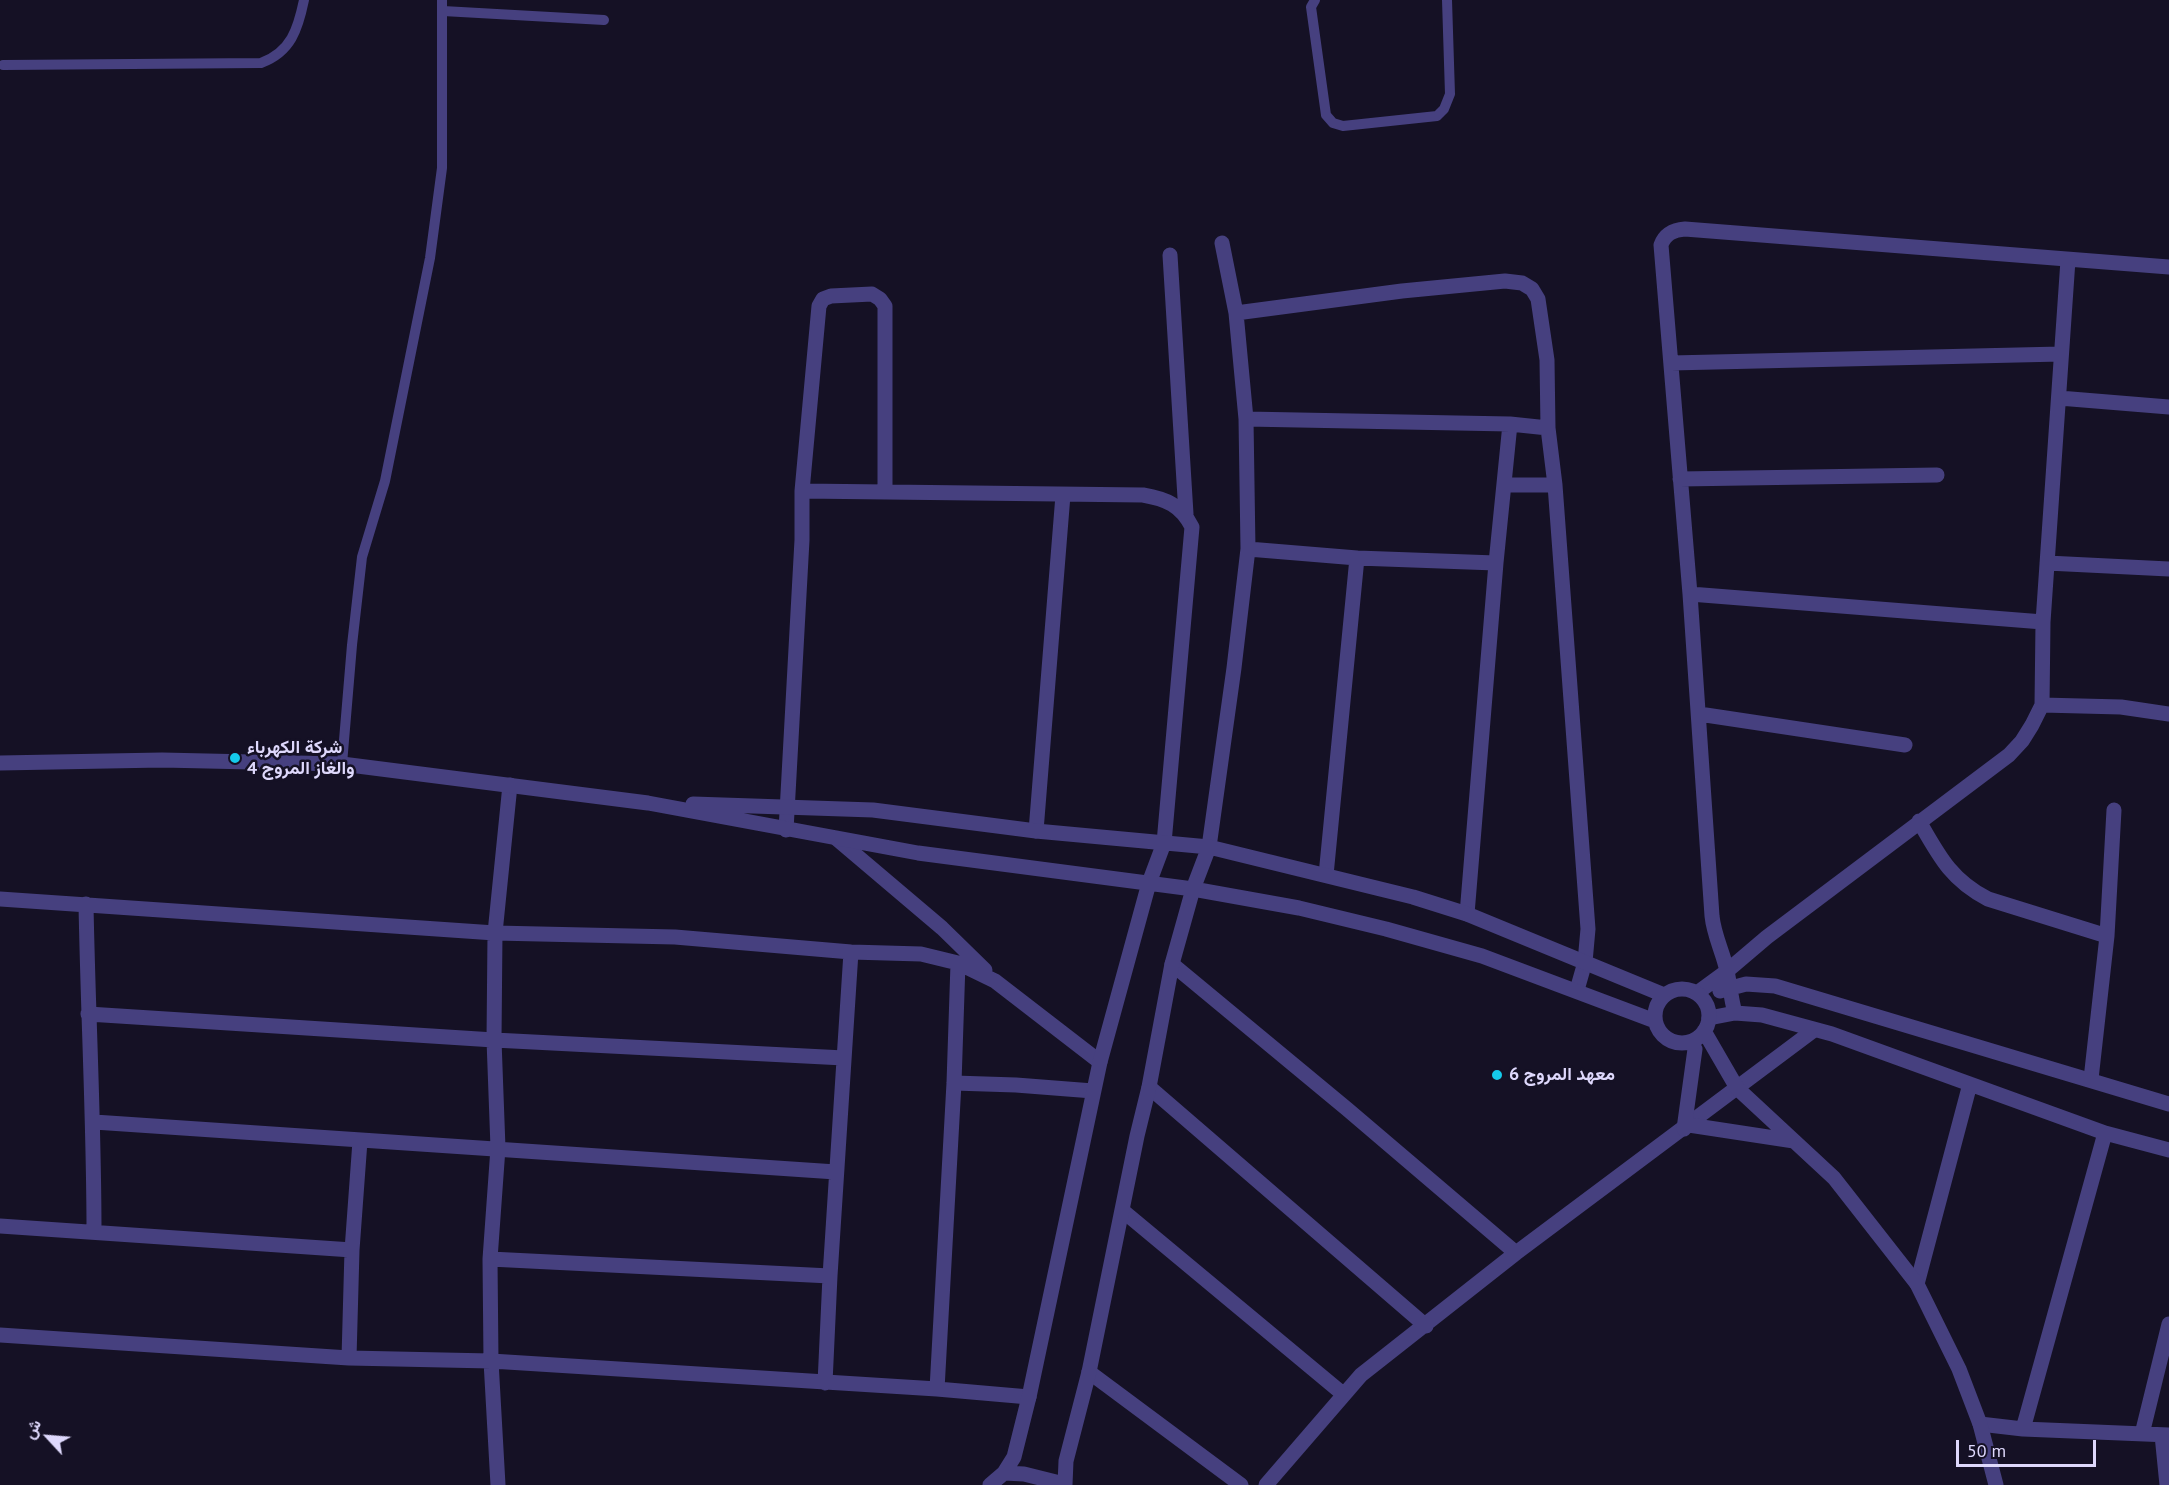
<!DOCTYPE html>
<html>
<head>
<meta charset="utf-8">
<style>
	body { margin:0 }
	#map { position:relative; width:2169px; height:1485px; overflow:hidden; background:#151125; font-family:"PT Sans",Vazirmatn,sans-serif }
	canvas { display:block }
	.north { position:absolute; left:18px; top:1407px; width:60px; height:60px; -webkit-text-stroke:4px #151125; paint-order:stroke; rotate:296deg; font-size:16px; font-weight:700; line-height:24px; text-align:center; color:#ded8fc }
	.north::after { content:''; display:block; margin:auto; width:21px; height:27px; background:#ded8fc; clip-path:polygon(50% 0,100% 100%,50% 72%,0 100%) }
	.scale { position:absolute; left:1956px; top:1440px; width:140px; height:27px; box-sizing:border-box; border:3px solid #ded8fc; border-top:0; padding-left:8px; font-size:18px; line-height:21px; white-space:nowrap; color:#ded8fc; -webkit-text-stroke:4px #151125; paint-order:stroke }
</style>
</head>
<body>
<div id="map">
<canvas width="2169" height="1485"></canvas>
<div class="north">ش</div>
<div class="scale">50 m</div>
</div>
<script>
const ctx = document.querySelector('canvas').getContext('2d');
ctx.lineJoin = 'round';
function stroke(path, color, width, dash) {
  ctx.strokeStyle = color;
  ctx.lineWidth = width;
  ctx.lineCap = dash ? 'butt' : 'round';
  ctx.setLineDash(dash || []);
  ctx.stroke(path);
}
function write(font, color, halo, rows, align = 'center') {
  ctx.font = font + ' "PT Sans",Vazirmatn,sans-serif';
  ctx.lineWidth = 5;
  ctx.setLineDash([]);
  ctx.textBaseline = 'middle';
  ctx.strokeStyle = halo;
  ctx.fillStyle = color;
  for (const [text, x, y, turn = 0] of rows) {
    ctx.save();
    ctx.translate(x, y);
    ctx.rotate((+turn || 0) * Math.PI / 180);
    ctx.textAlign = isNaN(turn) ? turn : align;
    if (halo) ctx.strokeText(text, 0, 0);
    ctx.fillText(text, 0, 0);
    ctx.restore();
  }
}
stroke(new Path2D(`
	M1315,0L1311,7L1326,115L1333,123L1343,126L1437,116L1444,109L1450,94L1447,0
	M443,11L604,20
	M3,65L261,63C291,52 298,29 304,0
	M342,764L352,645L362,557L385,481L430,258L442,168V0`), '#46407f', 10);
stroke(new Path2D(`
	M1170,255L1186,514
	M1236,313L1402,291L1505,281L1522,283L1532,289L1538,299L1547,360L1548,428L1555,485L1588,929L1585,962L1577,990
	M1671,363L2061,354
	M2059,398L2169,407
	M1246,419L1510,424L1548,428
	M1680,479L1937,475
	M1505,485H1555
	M802,491L819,306L823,299L831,296L872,294L880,299L885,306V491
	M1248,549L1357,558L1496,563
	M2047,563L2169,569
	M1690,594L2043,622
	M2042,705L2121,707L2169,714
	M1699,714L1905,745
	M1919,821C1939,856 1951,880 1988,899L2107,936
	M786,830L802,540V491L1143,495C1166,499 1181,505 1192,527L1164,843
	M1036,831L1063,495
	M837,839L942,928L985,970
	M1209,847L1234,668L1248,549L1246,419L1236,313L1222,243
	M1326,875L1357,558
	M0,899L495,933L675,937L851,952L921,954L958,963L995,981L1100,1062
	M86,904C88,1014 94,1122 94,1231
	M1467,914L1496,563L1510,424
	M1172,964L1347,1109L1516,1253
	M1720,991L1746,984L1775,986L2169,1104
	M1697,993L1727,971L1767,937L2009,755L2022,741L2032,725L2042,705L2043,622L2068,260
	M1735,1013C1731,999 1730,985 1727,971C1723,952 1714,936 1712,916L1690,594L1661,245C1665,234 1673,230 1685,229L2169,267
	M88,1014L494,1040L844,1058
	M1709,1018L1735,1013L1762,1015L1832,1034L2105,1133L2169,1150
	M2091,1079L2107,936L2114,810
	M954,1083L1016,1085L1093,1091
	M1149,1087L1426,1326
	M94,1122L836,1172
	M1123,1211L1343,1394
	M0,1226L352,1250
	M490,1259L830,1276
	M1917,1284L1970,1084
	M0,1335L349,1358L491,1361L937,1389L1029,1397
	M349,1358L352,1250L360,1141
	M1089,1372L1241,1485
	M825,1383L830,1276L851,952
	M937,1389L954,1083L958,963
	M1980,1424L2023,1429L2169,1435
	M2023,1429L2105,1133
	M2142,1434L2169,1324
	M2162,1435L2167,1485
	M498,1485L491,1361L490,1259L498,1148L494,1040L495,933L510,785
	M1266,1485L1361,1375L1516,1253L1814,1030`), '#46407f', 15);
stroke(new Path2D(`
	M0,763L162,760L342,764L648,803L918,853L1193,889L1299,908L1386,929L1482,956L1655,1021
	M693,804L873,810L1036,831L1209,847L1413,897L1467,914L1664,995
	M1655 1016a27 27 0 1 1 54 0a27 27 0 1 1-54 0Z
	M1704,1031L1737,1088L1834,1178L1917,1284L1959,1369L1980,1424L1996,1485
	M1689,1125L1794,1141
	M1684,1129L1695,1049
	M1004,1473L1024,1474L1064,1484
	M990,1485L1004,1473L1014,1457L1029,1397L1100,1062L1149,883L1164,843
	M1065,1485L1066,1461L1089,1372L1137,1136L1149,1087L1172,964L1193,889L1209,847`), '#46407f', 15);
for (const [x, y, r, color] of [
	[235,758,6,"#15caeb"],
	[1497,1075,6,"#15caeb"]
]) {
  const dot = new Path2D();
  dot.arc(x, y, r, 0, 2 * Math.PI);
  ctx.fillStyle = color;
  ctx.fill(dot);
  stroke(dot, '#151125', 2);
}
write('bold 18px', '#ded8fc', '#151125', [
	["شركة الكهرباء",247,748],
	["والغاز المروج 4",247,769],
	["معهد المروج 6",1509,1075]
], 'left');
</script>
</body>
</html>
